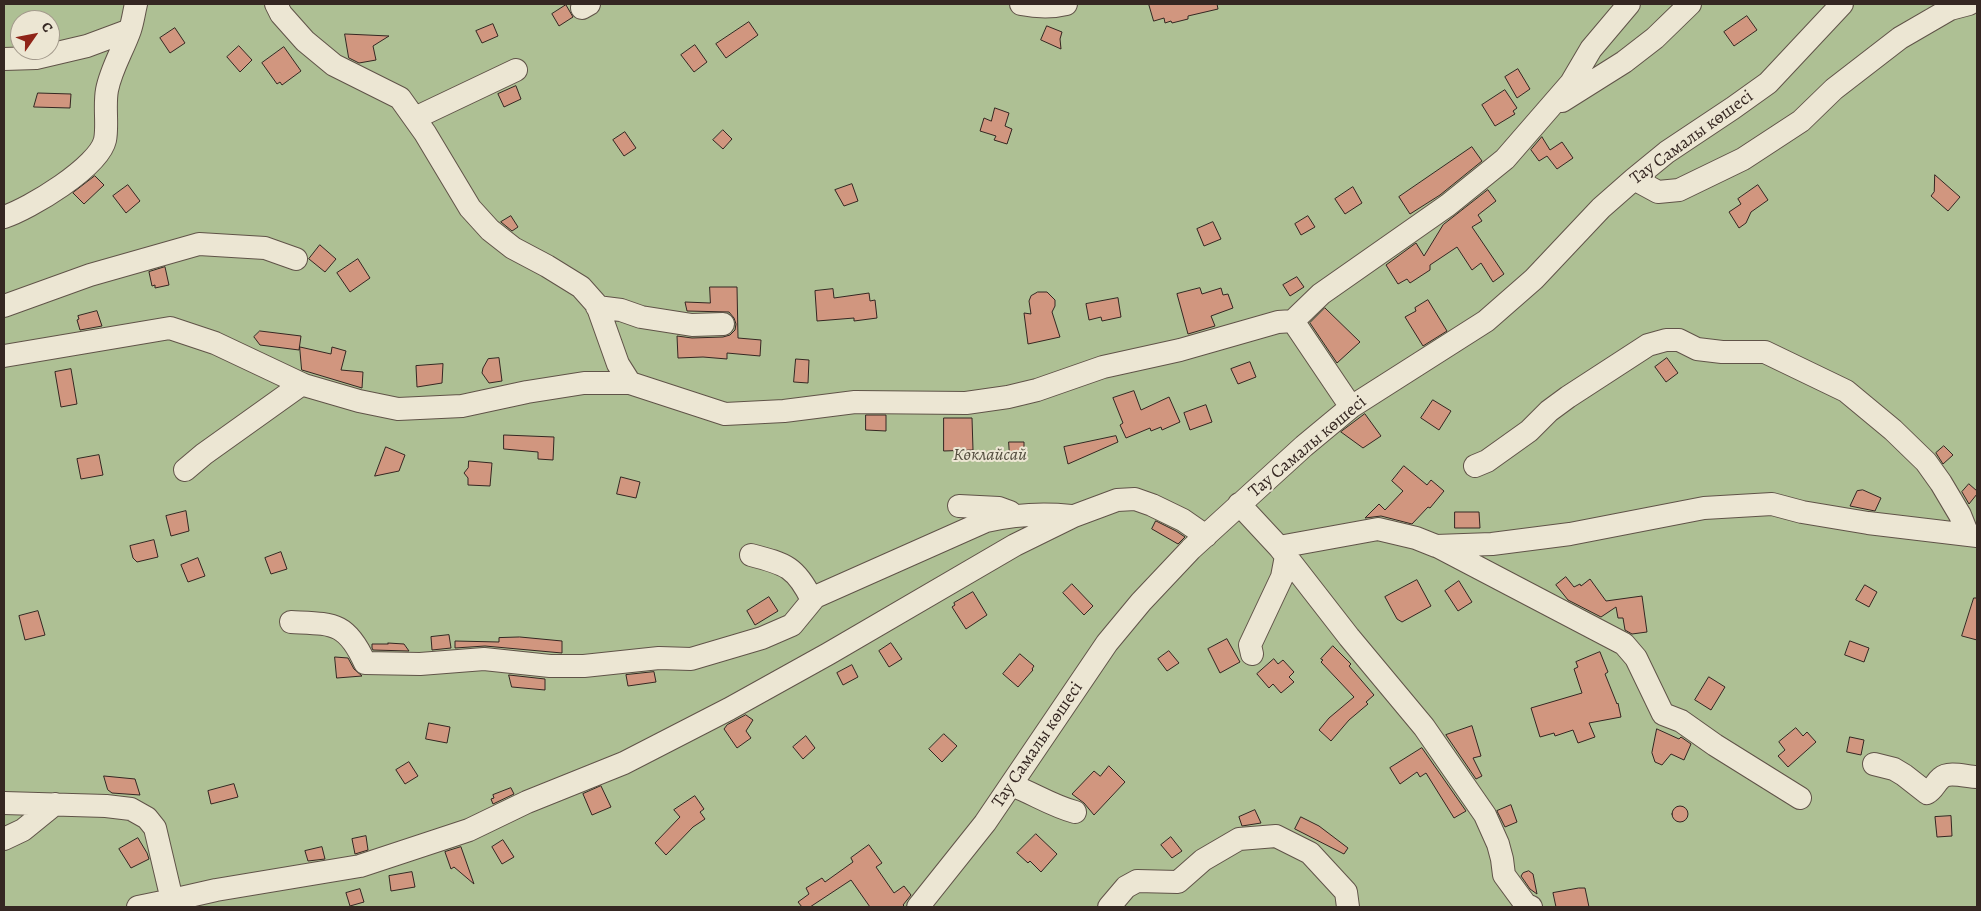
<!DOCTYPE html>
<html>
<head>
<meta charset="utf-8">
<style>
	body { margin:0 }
	#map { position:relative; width:1981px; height:911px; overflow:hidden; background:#e2d8bc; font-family:Alegreya,serif }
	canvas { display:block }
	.frame { position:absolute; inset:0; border:5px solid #352722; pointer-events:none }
	.north { position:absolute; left:10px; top:10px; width:50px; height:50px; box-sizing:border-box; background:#ece6d3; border:1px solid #a39a8c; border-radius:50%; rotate:57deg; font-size:14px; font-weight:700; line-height:20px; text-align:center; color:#352722 }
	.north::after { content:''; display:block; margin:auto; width:18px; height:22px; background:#8f2418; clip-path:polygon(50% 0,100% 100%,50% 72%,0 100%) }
</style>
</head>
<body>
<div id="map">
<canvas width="1981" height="911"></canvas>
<div class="frame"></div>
<div class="north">С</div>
</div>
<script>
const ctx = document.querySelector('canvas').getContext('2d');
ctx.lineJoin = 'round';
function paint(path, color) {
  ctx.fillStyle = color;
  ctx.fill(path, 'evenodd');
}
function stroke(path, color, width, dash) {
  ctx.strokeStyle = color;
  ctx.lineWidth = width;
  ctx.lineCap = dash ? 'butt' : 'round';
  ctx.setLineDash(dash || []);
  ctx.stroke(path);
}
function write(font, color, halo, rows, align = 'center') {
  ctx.font = font + ' Alegreya,serif';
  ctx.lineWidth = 4;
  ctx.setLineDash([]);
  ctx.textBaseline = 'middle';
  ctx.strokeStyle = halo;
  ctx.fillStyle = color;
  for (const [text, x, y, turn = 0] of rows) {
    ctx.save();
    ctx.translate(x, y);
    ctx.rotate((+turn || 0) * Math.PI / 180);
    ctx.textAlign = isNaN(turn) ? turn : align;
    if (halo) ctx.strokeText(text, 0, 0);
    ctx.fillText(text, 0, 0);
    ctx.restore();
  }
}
paint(new Path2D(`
	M4,4H1977V907H4ZM20,20H50V50H20Z`), '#aec094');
const building = new Path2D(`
	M1149,4H1217L1218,9L1188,16V19L1172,23L1171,21L1165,23L1164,18L1154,21Z
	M566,5L573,17L559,26L552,14Z
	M1747,16L1757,30L1734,46L1724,32Z
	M749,22L758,35L726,58L716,44Z
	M493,24L498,36L482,43L476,31Z
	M1047,26L1062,32L1060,39L1061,49L1041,40Z
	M175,28L185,43L170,53L160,38Z
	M345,34L389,36L373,46L376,60L359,63L349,58Z
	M695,45L707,62L694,72L681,55Z
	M239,46L252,60L240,72L227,57Z
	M284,47L301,71L282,85L280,82L277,84L262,63Z
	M1518,69L1530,89L1517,98L1505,77Z
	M516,86L521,99L504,107L498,94Z
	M1505,90L1517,108L1513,111L1515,114L1495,126L1482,105Z
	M38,93L71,94L70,108L34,107Z
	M995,108L1009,113L1005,126L1012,129L1007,144L994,140L996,136L980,131L984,118L991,121Z
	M723,130L732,139L723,149L713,140Z
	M625,132L636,148L624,156L613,140Z
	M1542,137L1550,150L1562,142L1573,158L1557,169L1547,156L1539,161L1531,150Z
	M1472,147L1482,161L1440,195L1410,214L1399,197Z
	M1935,175L1960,197L1948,211L1931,196L1934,192Z
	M95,176L104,185L84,204L73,193Z
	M852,184L858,201L844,206L835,190Z
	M128,185L140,201L126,213L113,196Z
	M1758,185L1768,200L1751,212L1746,223L1739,228L1729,212L1741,204L1738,199Z
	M1353,187L1362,203L1345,214L1335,199Z
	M1488,190L1496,201L1478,215L1482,221L1472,227L1504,274L1493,282L1481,263L1472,270L1457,247L1430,265V270L1410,283L1407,279L1398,284L1386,265L1416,243L1424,256L1443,225Z
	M511,216L518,227L512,231L501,222Z
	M1308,216L1315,227L1301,235L1295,224Z
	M1213,222L1221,239L1204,246L1197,229Z
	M320,245L336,259L325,272L309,259Z
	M358,259L370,278L350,292L337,273Z
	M165,267L169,285L155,288V285L152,286L149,272Z
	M1297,277L1304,287L1290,296L1283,285Z
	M710,287H737L738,338L761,340L760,356L727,353V359L703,357L678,358L677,336L692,338L723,337L730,335L735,330L736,324L734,318L729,312L687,311L685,302L710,303Z
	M1200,288L1202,294L1221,288L1223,295L1228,294L1233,308L1211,316L1215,326L1188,334L1177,294Z
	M833,289L834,298L869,293L870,301L875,300L877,318L854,321V318L817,321L815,291Z
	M1038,292H1047L1055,300V306L1052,312L1060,337L1028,344L1024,313L1031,314L1029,301L1031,296Z
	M1118,298L1121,317L1102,321L1101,317L1089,320L1086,304Z
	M1428,300L1447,331L1423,346L1405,317L1416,311L1415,308Z
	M1325,308L1360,342L1337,363L1310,323Z
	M97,311L102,326L80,330L77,320L79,319L78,316Z
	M260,331L301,336L299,350L260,345L254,337Z
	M300,347L331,354L332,347L346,351L341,370L363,372L362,388L302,370Z
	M499,358L502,381L489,383L482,373L483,368L488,359Z
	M1667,358L1678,373L1666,382L1655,367Z
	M796,359L809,360L808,383L794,382Z
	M1250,362L1256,377L1238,384L1231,369Z
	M443,364L442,383L417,387L416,366Z
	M71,369L77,404L61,407L55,372Z
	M1134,391L1141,410L1169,397L1180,422L1162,430L1161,427L1151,431L1150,428L1126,438L1120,425L1123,423L1113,398Z
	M1433,400L1451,411L1439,430L1421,418Z
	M1206,405L1212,422L1190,430L1184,413Z
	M1365,414L1381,436L1363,448L1341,432Z
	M866,415H886V431L866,430Z
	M944,418H972L973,450L944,451Z
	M504,435L554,437L553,460L538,459V452L504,449Z
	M1116,436L1118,442L1068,464L1064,447Z
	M1009,442H1024V457H1010Z
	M1944,446L1953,455L1943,464L1936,453Z
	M386,447L405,455L399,471L375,476Z
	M99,455L103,475L81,479L77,459Z
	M469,461L492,463L490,486L468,485V478L464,473L468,468Z
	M1404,466L1427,485L1431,480L1444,491L1430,508L1428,507L1412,524L1381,516L1365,518L1379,504L1385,510L1403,491L1392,481Z
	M621,477L640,482L636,498L617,494Z
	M1969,484L1977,491V494L1969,504L1962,492Z
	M1863,490L1881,498L1875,511L1850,506L1857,491Z
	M186,511L189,531L171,536L166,516Z
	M1455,512H1479L1480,528H1455Z
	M1156,521L1176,531L1185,537L1178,544L1152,529Z
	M154,540L158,557L137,562L133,558L130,546Z
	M281,552L287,569L271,574L265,558Z
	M198,558L205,576L188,582L181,565Z
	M1566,577L1574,587L1580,584L1581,586L1590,579L1606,601L1642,596L1647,632L1632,634L1625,630L1623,618H1618L1616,607L1601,617L1568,600L1556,585Z
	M1417,580L1431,606L1402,622L1397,619L1385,597Z
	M1459,581L1472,602L1458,611L1445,591Z
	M1072,584L1093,606L1084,615L1063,593Z
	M1865,585L1877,592L1869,607L1856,600Z
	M973,592L987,615L966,629L952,607L955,605L954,603Z
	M769,597L778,611L755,625L747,611Z
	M1974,598H1977V640L1962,636Z
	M38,611L45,635L25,640L19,616Z
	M449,635L451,648L432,650L431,637Z
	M520,637L562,641V653L485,646L455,648V641L499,642V638Z
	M1227,639L1240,662L1220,673L1208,649Z
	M1850,641L1869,648L1864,662L1845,655Z
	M388,643L404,644L409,651L373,650L372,648V644H388Z
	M891,643L902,659L889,667L879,651Z
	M1333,646L1351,664L1349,666L1374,695L1366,702L1368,704L1349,720L1331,741L1319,730L1329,718L1354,697L1321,662L1323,660L1321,659Z
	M1169,651L1179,663L1167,671L1158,659Z
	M1600,652L1608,672L1605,674L1617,704L1618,703L1621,717L1589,723L1595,737L1578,743L1573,730L1555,736L1554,733L1540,737L1531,708L1582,693L1574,669L1578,667L1576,662Z
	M1020,654L1034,666L1032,669L1033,670L1018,687L1003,674Z
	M335,657L348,658L354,669L362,676L337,678Z
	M1274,659L1278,664L1283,660L1294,672L1289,677L1294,682L1281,693L1273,684L1269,688L1257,674Z
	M852,665L858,677L843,685L837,673Z
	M654,672L656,682L628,686L626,675Z
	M509,675L545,679V690L512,687Z
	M1709,677L1725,687L1711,710L1695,700Z
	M746,715L753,720L746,731L751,738L737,748L724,729L727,725Z
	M429,723L450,727L447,743L426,739Z
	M1472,726L1481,756L1473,758L1482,776L1476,779L1446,735Z
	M1796,728L1803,736L1807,732L1816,742L1788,767L1778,756L1785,750L1779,742Z
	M1657,729L1679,739L1681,737L1691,744L1684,760L1671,754L1662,765L1655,762L1652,753Z
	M944,734L957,746L942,762L929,749Z
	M806,736L815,748L803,759L793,747Z
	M1850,737L1864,740L1861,755L1847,752Z
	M1422,748L1466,811L1454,818L1426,773L1420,777L1417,772L1400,784L1390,768Z
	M409,762L418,776L405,784L396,770Z
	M1109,766L1125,782L1094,815L1084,803L1072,794L1094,771L1100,776Z
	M104,776L135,779L140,795L112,793L108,790Z
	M234,784L238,797L211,804L208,791Z
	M601,786L611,807L592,815L583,794Z
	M511,788L514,794L493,804L491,799L494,798L493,795Z
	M695,796L704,809L700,812L705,819L693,827L666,855L655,843L680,817L674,810Z
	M1511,805L1517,822L1505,827L1497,811Z
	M1672 814a8 8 0 1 1 16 0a8 8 0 1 1-16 0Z
	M1255,810L1261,823L1242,826L1239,817Z
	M1951,816L1952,836L1937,837L1935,817Z
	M1301,817L1319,826L1348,848L1344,854L1295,829Z
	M1036,834L1057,854L1041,872L1030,861L1028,863L1017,853Z
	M366,836L368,850L355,854L352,839Z
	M1171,837L1182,851L1172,858L1161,845Z
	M138,838L147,853L149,859L131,868L119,849Z
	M503,840L514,857L502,864L492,847Z
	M869,845L882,863L876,867L894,893L904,886L911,895L903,905L905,907H870L851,880L810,907H802L798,902L809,894L806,888L822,878L825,882L853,862L851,858Z
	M322,847L325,859L308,861L305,851Z
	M461,847L474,884L454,867L451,869L445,852Z
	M1529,871L1533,874L1537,894L1530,889L1521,876L1523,873Z
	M412,872L415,887L391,891L389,876Z
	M1579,888H1585L1589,907H1556L1553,893Z
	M360,889L364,902L350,906L346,893Z`);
paint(building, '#d1967f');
stroke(building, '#352722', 1);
const minor = new Path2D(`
	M276,4L281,14L305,41L334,65L400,98L425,133L470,208L490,230L513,248L547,266L581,287L597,305L618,364L630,383L725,414L784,411L855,402L966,403L1008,397L1037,390L1103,367L1180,350L1278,322L1293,321L1351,407
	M1021,4C1037,7 1050,8 1066,4
	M582,8L589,4
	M4,59L36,58L87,46L130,30
	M1562,101L1624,62L1655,38L1690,4
	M415,118L516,70
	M1634,179L1658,192L1679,190L1743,159L1801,121L1834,89L1900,38L1950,9L1969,4
	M4,217C29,209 99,167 105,140C108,126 104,106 107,90C111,69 123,50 130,30C133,21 134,12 136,4
	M4,306L90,275L199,244L265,248L296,259
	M597,307L621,310L641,317L692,325L723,324
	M1293,321L1321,294L1448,205L1505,159L1571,83L1591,49L1629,4
	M4,356L170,328L215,343L304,385L359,401L398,409L462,406L527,392L584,383H630
	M1475,466L1487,461L1529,431L1549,411L1568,397L1648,345L1666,340H1679L1697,349L1722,352H1765L1846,391L1893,430L1926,462L1941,483L1960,515L1968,535
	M185,470L204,454L302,384
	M1239,504L1279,547L1349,637L1424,727L1485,815L1498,844L1502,859L1504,875L1526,905L1531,907
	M959,506L999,508L1010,512
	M1437,546L1624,644L1636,658L1663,714L1681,721L1715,745L1800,798
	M1279,547L1378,529L1416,538L1436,546L1492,544L1570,534L1704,508L1772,504L1802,512L1868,523L1977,536
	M751,555C786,564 796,567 812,600
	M291,622C332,624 346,621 365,663L420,664L484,659L550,666H584L659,658L691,659L762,638L792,625L815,597L986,521C1013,515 1042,513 1071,516
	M1252,654L1250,645L1282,577L1286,556
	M1874,764L1894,769L1904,775L1927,793C1934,789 1935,783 1941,778C1949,771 1967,777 1977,777
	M1011,785C1033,793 1052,806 1075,812
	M4,803L106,806L131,809L147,818L155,828L172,900L216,890L360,866L469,830L527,802L624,763L729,709L828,654L1015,545L1074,516L1117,500L1135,499L1152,505L1183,520L1206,536
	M4,839L23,830L55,804
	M138,907L172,900L174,907
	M918,907L985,823L1107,643L1141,602L1191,549L1304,446L1351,407L1486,321L1534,279L1601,208L1634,179L1667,152L1733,108L1768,83L1842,4
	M1109,907L1126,887L1137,881L1178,882L1203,860L1239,839L1276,836L1310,853L1346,892L1348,907`);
stroke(minor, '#605348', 24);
stroke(minor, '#ece6d3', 22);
write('18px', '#352722', '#ece6d3', [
	["Тау Самалы көшесі",1692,138,-36],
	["Тау Самалы көшесі",1308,447,-40],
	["Тау Самалы көшесі",1038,745,-56]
]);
write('italic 18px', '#534d3e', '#ece6d3', [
	["Көклайсай",990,456]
]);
</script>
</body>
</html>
